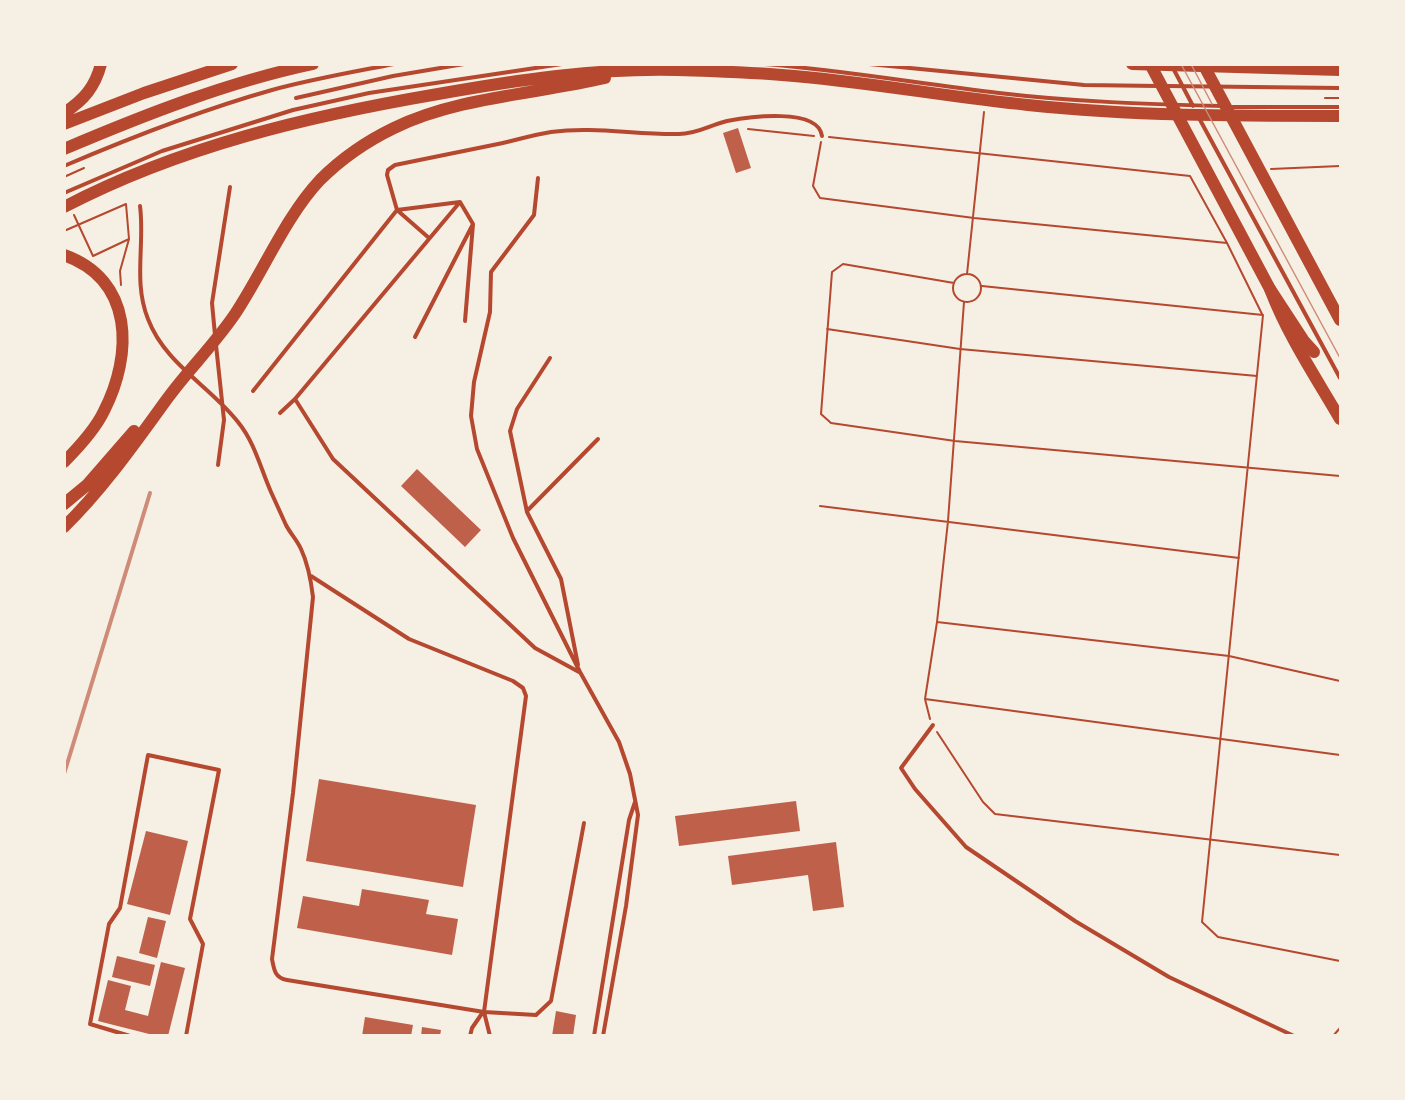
<!DOCTYPE html>
<html>
<head>
<meta charset="utf-8">
<style>
	body { margin:0 }
	#map { position:relative; width:1405px; height:1100px; overflow:hidden; background:#f6efe4; font-family:"PT Serif",serif }
	canvas { display:block }
	.frame { position:absolute; inset:0; border:66px solid #f6efe4; pointer-events:none }
</style>
</head>
<body>
<div id="map">
<canvas width="1405" height="1100"></canvas>
<div class="frame"></div>
</div>
<script>
const ctx = document.querySelector('canvas').getContext('2d');
ctx.lineJoin = 'round';
function paint(path, color) {
  ctx.fillStyle = color;
  ctx.fill(path, 'evenodd');
}
function stroke(path, color, width, dash) {
  ctx.strokeStyle = color;
  ctx.lineWidth = width;
  ctx.lineCap = dash ? 'butt' : 'round';
  ctx.setLineDash(dash || []);
  ctx.stroke(path);
}
paint(new Path2D(`
	M738,128L751,168L736,173L723,133Z
	M417,469L481,530L465,547L401,486Z
	M319,779L476,805L463,887L306,861Z
	M796,801L800,831L679,846L675,816Z
	M146,831L188,841L170,915L127,904Z
	M836,842L844,907L813,911L808,875L732,885L728,856Z
	M362,889L429,900L426,914L458,919L452,955L297,928L303,896L359,906Z
	M148,917L166,921L157,958L139,953Z
	M117,956L155,965L150,986L112,977Z
	M161,962L185,968L168,1036H157L98,1021L108,980L131,986L125,1010L148,1016Z
	M556,1011L576,1015L573,1036H552Z
	M365,1017L413,1025L411,1036H362Z
	M422,1027L441,1030L440,1036H421Z`), '#bf614a');
stroke(new Path2D(`
	M1325,98H1340
	M748,129L814,136
	M829,137L1190,176L1227,243L1262,314
	M821,142L813,186L820,198L974,218L1227,243
	M1271,169L1340,166
	M64,177L84,168
	M74,215L93,256L129,239
	M64,231L126,204L129,239L120,271L121,285
	M967,274L984,112
	M953 288a14 14 0 1 1 28 0a14 14 0 1 1-28 0Z
	M954,283L843,264L832,272L821,414L831,423L955,441L1340,476
	M982,286L1263,315L1202,922L1218,937L1340,961
	M827,329L960,349L1257,376
	M820,506L1239,558
	M937,622L1229,656L1340,681
	M925,699L1340,755
	M930,719L925,699L937,622L948,521L964,302
	M937,732L983,802L995,814L1340,855
	M1333,1036L1340,1028`), '#b5482f', 2);
stroke(new Path2D(`
	M764,64C843,70 921,84 999,93C1074,102 1148,104 1223,106
	M869,64L1084,85L1159,86
	M1173,68L1193,106
	M1166,86L1340,88
	M296,98L393,76L464,64
	M1230,107H1340
	M1199,118L1340,378
	M64,166C132,137 201,110 272,90C312,79 353,72 394,64
	M538,178L534,215L491,272L490,312L474,382L471,416L477,449L513,538L580,672L619,742L630,774L638,815L626,906L603,1036
	M64,193L162,151L293,110L369,93L562,64
	M460,202L473,224L465,321
	M140,206C145,244 133,282 148,319C165,364 210,386 238,422C255,443 260,467 271,492C276,503 281,514 286,525C290,533 297,540 301,549C308,564 311,580 313,597L293,793L272,959C274,970 275,978 287,980L484,1012L536,1015L551,1001L584,823
	M429,238L397,210L387,175L388,170L395,165C429,158 464,151 498,144C516,140 533,135 551,132C594,126 636,135 679,134C697,134 710,125 727,121C748,117 818,107 822,136
	M215,335L212,303L230,187
	M415,337L473,224
	M216,345L224,420L218,465
	M550,358L517,409L510,431L527,512L561,579L578,665
	M253,391L397,210L460,202
	M295,399L333,459L535,648L579,672
	M280,413L295,399L460,202
	M527,511L598,439
	M311,576L409,639L513,681L523,688L526,696L484,1012L490,1036
	M933,725L901,768L915,789L966,847L1075,921L1169,977L1294,1036
	M130,1036L90,1024L109,924L120,908L148,755L219,770L190,919L203,944L186,1036
	M470,1036L472,1028L483,1012
	M594,1036L629,820L635,802`), '#b5482f', 4);
stroke(new Path2D(`
	M1150,64L1270,289C1288,336 1315,376 1340,419
	M1203,64L1340,320`), '#b5482f', 12);
stroke(new Path2D(`
	M1132,64L1340,70
	M64,113C84,100 95,87 101,64
	M64,124L144,93L232,64
	M64,149C144,115 228,82 313,64
	M64,207C181,146 309,116 438,94C517,80 596,68 677,70C712,71 747,72 782,75C864,81 946,97 1028,105C1131,116 1236,116 1340,116
	M64,255C134,280 133,354 104,411C95,430 79,447 64,462
	M1270,289L1304,341L1314,352
	M64,504L87,485L134,431
	M64,527C103,489 135,443 167,399C188,370 214,345 235,314C263,272 286,216 320,180C341,159 367,141 394,128C457,97 537,94 605,78`), '#b5482f', 12);
stroke(new Path2D(`
	M1181,64L1340,358
	M1191,64L1212,104`), '#cf8b77', 1.5);
stroke(new Path2D(`
	M64,774L150,493`), '#cf8b77', 4);
</script>
</body>
</html>
